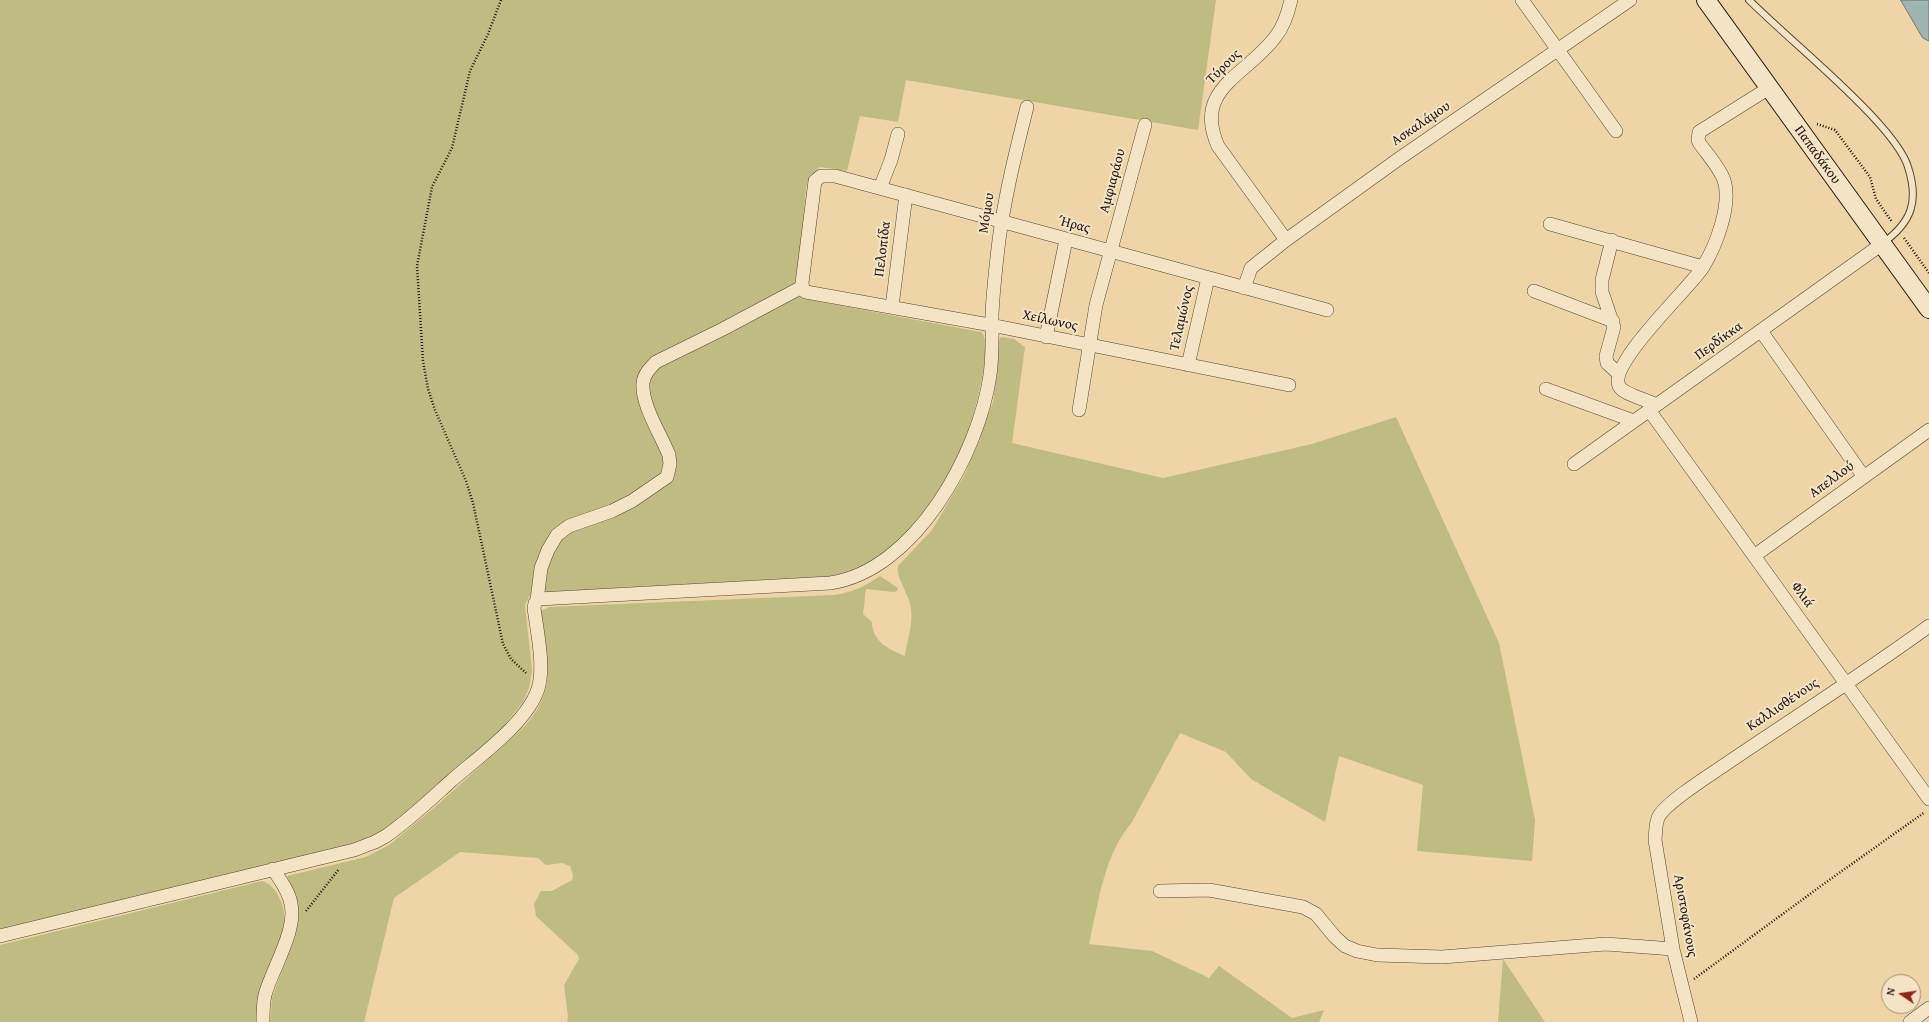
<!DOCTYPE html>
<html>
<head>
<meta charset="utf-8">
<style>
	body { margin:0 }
	#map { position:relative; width:1929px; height:1022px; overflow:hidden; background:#eed4a6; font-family:"Gentium Book Plus",serif }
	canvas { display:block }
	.north { position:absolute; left:1881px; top:974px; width:40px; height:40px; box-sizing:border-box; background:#f4e3c5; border:1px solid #a0917d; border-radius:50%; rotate:283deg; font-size:11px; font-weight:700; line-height:16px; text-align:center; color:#221612 }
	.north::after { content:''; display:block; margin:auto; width:14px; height:18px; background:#8f2418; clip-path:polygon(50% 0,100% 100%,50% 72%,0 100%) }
</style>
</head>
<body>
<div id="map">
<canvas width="1929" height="1022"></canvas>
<div class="north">N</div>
</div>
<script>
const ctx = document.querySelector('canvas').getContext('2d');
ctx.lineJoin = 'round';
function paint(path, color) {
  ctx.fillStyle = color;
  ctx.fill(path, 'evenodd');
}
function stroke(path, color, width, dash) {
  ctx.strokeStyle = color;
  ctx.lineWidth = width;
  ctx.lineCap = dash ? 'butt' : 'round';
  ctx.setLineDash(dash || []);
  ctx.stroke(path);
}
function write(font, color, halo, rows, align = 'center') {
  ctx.font = font + ' "Gentium Book Plus",serif';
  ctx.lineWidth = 4;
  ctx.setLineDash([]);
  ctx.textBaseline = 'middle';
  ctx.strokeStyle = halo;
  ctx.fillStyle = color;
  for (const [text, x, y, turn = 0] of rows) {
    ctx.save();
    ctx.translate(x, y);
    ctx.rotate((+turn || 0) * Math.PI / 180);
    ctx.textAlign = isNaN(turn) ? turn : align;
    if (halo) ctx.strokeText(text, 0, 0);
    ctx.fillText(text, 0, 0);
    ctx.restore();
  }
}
paint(new Path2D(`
	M0,0H1216L1198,130L906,80L898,122L860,116L847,171L820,167L810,176L807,183L805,197L803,234L794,289L796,294L805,299L981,332C993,341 978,398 974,412C957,472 914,545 854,571C825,583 791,578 760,580C685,584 609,589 534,593L530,595L525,605L532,670L529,688L523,702L502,728L387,829L365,841L0,930Z
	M1001,337L1014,339L1025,347L1012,443L1163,478L1312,444L1396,417L1499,643L1535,820L1532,861L1417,851L1423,785L1339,756L1325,822L1251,779L1226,752L1180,733L1132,822C1103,857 1099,901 1089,944L1152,951L1209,978L1219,966L1292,1018L1324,1010L1319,1022H567L568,1016L564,985L579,959L578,955L536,916L534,904L541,891H552L572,880L573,875L570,866L562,863L546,865L538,858L460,852L394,898L364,1022H270L272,998L292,942L296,898L287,876L366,857L389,845L435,807L525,726C562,683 543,660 541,611L549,607L834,595C852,593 865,586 880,576L898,588L897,591L894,592L866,589L863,614L872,622C872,641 889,650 905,656C907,640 913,626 911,610C910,595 895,577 898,566L932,530L965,474L993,402L998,365V342Z
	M262,881C270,883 274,889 278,895C295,925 273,948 265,977C261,991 260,1007 257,1022H0V945Z
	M1503,959L1545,1022H1498Z`), '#bebb83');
const water = new Path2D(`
	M1901,0H1929V41L1923,38Z`);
paint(water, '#9eb5b2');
stroke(water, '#6c7572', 1);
const lane = new Path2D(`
	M1749,0C1790,40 1834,75 1873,117C1885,130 1903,150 1908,167C1919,201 1912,222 1883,243`);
const street = new Path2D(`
	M1522,0L1616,131
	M880,188L891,160L898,134
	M1550,224L1703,267
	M1286,240L1218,146C1192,88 1248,75 1276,36C1284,26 1288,13 1291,0
	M1612,240L1602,280V292L1614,327L1606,356L1607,363L1619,374
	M1244,288L1251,268L1286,240L1400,158L1630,0
	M1534,291L1613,321
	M892,307L906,195
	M1761,331L1864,477
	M1046,337L1066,240
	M1188,365L1208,278
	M1289,385L996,326L806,292L803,290L802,283L815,181L821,176H835L1327,310
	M1546,389L1634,421
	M1656,405C1646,399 1624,395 1619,386C1608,363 1690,288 1703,267C1716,246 1732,204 1724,180C1719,167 1708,155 1700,144L1698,140L1699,132L1769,88
	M1079,410L1096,305L1145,125
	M1649,410L1929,799
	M1574,464L1882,244
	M1754,556L1929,430
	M537,600L541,568L548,550L557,535L569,526L612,511L632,501L667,477L670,464L669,455C661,435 641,404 643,383C644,374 650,368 656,362L723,329L802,287
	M1160,891L1209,890L1303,907L1316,914L1335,937L1345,946L1357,951L1377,955L1442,957L1606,944L1673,949
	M0,936L354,850L375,842L386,836C409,820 430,800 451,781C477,758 527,723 538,689C545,667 537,631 534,608L535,603L539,599L830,583C915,571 979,453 990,375C993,355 992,335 992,315C993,290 996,265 999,240C1005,195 1016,151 1027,107
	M263,1022C263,1013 263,1003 265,995C272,969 297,931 291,904C289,891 280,880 273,869
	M1691,1022L1673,949L1655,840C1656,832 1655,823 1659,816C1668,801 1710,775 1726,764C1794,718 1863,674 1929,626
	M1910,1022L1929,1008`);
const secondary = new Path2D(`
	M1706,0L1929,309`);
stroke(lane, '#554637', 8);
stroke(street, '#554637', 14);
stroke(secondary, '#221612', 20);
stroke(new Path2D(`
	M501,0L488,34L470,71L452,148L432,187L417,266L423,361L428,389L435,410L466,481L473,503L503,644L511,659L526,673
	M1817,124L1835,130L1838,134L1870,177L1876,199L1892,222
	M1904,238L1929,273
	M306,911L339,869
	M1694,979L1825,883L1925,812`), '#221612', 2.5, [1, 2]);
stroke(lane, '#f4e3c5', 6);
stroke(street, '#f4e3c5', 13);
stroke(secondary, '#f4e3c5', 18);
write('14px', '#221612', '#f4e3c5', [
	["Τύρους",1224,67,-45],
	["Ασκαλάμου",1421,124,-34],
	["Παπαδάκου",1817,155,54],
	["Αμφιαράου",1113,181,-75],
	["Μόμου",987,213,-81],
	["Ήρας",1074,225,15],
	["Πελοπίδα",883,249,-83],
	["Τελαμώνος",1182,318,-77],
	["Χείλωνος",1050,321,12],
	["Περδίκκα",1719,341,-36],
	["Απελλού",1832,480,-36],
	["Φλιά",1802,595,54],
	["Καλλισθένους",1783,705,-34],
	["Αριστοφάνους",1685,916,80]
]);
</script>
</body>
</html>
